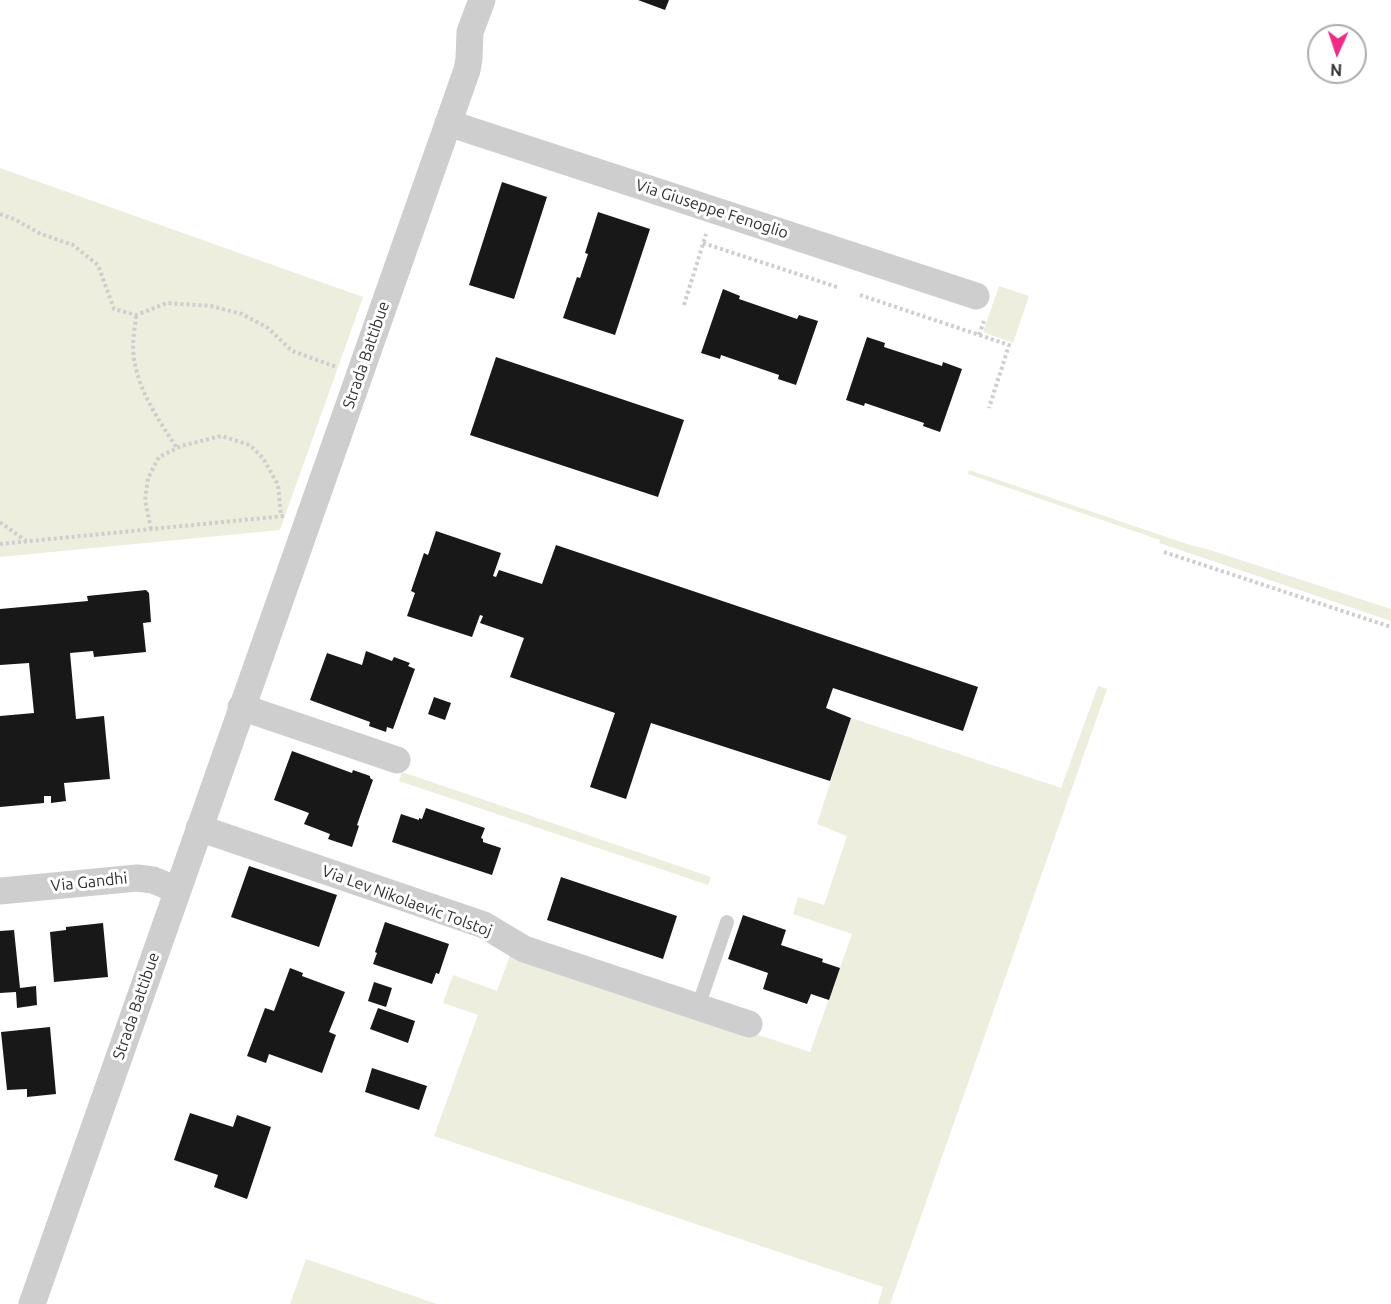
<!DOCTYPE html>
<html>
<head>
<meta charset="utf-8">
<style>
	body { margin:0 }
	#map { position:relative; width:1391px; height:1304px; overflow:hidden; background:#fff; font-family:Ubuntu,sans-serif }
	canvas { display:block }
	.north { position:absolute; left:1307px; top:24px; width:60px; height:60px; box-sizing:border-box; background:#fff; border:2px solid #adadad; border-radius:50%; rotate:183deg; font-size:16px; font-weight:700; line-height:24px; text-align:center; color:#313131 }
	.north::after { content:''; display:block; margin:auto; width:21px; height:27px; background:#ee2c85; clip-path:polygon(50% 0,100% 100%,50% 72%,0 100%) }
</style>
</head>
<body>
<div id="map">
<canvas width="1391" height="1304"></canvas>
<div class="north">N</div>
</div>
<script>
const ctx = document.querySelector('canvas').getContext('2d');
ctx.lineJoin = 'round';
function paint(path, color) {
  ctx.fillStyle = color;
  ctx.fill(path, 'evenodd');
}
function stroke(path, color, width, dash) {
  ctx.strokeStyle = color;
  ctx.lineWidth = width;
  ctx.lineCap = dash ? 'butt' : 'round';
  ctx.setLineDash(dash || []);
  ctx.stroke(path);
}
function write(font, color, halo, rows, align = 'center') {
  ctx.font = font + ' Ubuntu,sans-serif';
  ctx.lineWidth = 6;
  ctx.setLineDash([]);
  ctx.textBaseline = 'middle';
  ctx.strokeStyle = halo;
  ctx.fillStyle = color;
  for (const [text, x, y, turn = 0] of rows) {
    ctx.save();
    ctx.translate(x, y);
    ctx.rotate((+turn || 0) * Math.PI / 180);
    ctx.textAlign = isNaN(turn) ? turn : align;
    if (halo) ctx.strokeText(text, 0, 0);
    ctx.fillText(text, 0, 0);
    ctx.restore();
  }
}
paint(new Path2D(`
	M0,168L363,297L280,530L0,557Z
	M999,286L1029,296L1013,343L983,332Z
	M969,470L1187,544L1210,550L1391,609V621L1159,543L1160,540L968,474Z
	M1098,686L1107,689L890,1304H878L883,1287L434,1136L478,1015L443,1003L453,975L497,991L511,953L810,1052L852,934L793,914L798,897L824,905L847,836L817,824L851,718L1061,788Z
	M402,772L711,877L708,885L399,781Z
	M306,1259L437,1304H290Z`), '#edeede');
paint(new Path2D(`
	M638,0H669L665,10Z
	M502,182L547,197L514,299L469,285Z
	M598,212L650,229L615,335L563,318L577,277L580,278L588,254L585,253Z
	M723,289L740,296L739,299L797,319L799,315L818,321L796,385L778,379L779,375L721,355L720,359L701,353Z
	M867,337L885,343L884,347L942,366L943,362L962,369L940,432L923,426L924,423L865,403L864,406L846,400Z
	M496,357L684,420L658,497L470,435Z
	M436,531L501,553L493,576L496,577L499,570L542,584L556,545L978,687L963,731L833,688L826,708L851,718L830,781L651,723L626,799L590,787L615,713L510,677L524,638L480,623L483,616L480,615L472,637L407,616L415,593L411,591L424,553L428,555Z
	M146,590L149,593L151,622L143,623L146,652L94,657L93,651L70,653L76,719L104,716L110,779L64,783L66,801L51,803V796H44V803L0,807V716L34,713L29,663L0,665V609L88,601L87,596Z
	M366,651L392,661L394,657L410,663L408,666L415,669L393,729L387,727L386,732L369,726L370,722L310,700L327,653L362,665Z
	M434,697L451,703L445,720L428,714Z
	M292,751L352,773L353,770L370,776V778L373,780L357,825L359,826L352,847L328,839L330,834L304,824L309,813L274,800Z
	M426,808L485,828L481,838L483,839V842L501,848L492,875L392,842L401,814L419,820V818L422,819Z
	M249,866L337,895L319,947L231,917Z
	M561,877L677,916L663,959L547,920Z
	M743,915L786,930L781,945L823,959L822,962L840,968L829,1000L811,994L807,1004L763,989L768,973L728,959Z
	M385,922L449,944L439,974L436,973L432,984L373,964L377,953L375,952Z
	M103,923L108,977L54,982L50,932L66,930V927Z
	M14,930L20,988L36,986L37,1005L17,1008L16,992L0,993V931Z
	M290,968L303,973L302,976L345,992L329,1032L336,1035L322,1073L269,1054L266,1063L247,1056L265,1008L274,1011Z
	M374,982L392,988L386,1007L368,1001Z
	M378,1008L415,1021L408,1043L370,1029Z
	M50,1027L56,1094L27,1097V1089L7,1090L1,1032Z
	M372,1068L427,1086L419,1110L365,1092Z
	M190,1113L233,1127L237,1115L271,1127L247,1199L214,1187L218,1175L174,1160Z`), '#181818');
stroke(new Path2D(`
	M0,214L14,219L41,234L73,245L98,265L114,309L136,315L167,303L211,306L242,314L268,328L292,351L337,367
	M703,243L837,287
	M860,295L1009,345L989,408
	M684,305L706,234
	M136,316C135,326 133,338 133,349C135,386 157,418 177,448
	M979,335L984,321
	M0,522L26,541
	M151,529L145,500L148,478L159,457L181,446L221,436L250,445L263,458L278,485L281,515
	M0,544L284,516
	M1164,552L1391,627`), '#cecece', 4, [3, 3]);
stroke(new Path2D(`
	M698,1007L727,922`), '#cecece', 14);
stroke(new Path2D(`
	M448,123L976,296
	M241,707L397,760
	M199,828L484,925L524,949L749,1024
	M0,891L137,878L153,880L177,890
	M32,1304L467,70L469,59L470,32L482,0`), '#cecece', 27);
write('16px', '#313131', '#fff', [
	["Via Giuseppe Fenoglio",712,209,18],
	["Strada Battibue",366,355,-71],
	["Via Gandhi",89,882,-6],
	["Via Lev Nikolaevic Tolstoj",407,901,20],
	["Strada Battibue",136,1006,-71]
]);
</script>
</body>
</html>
